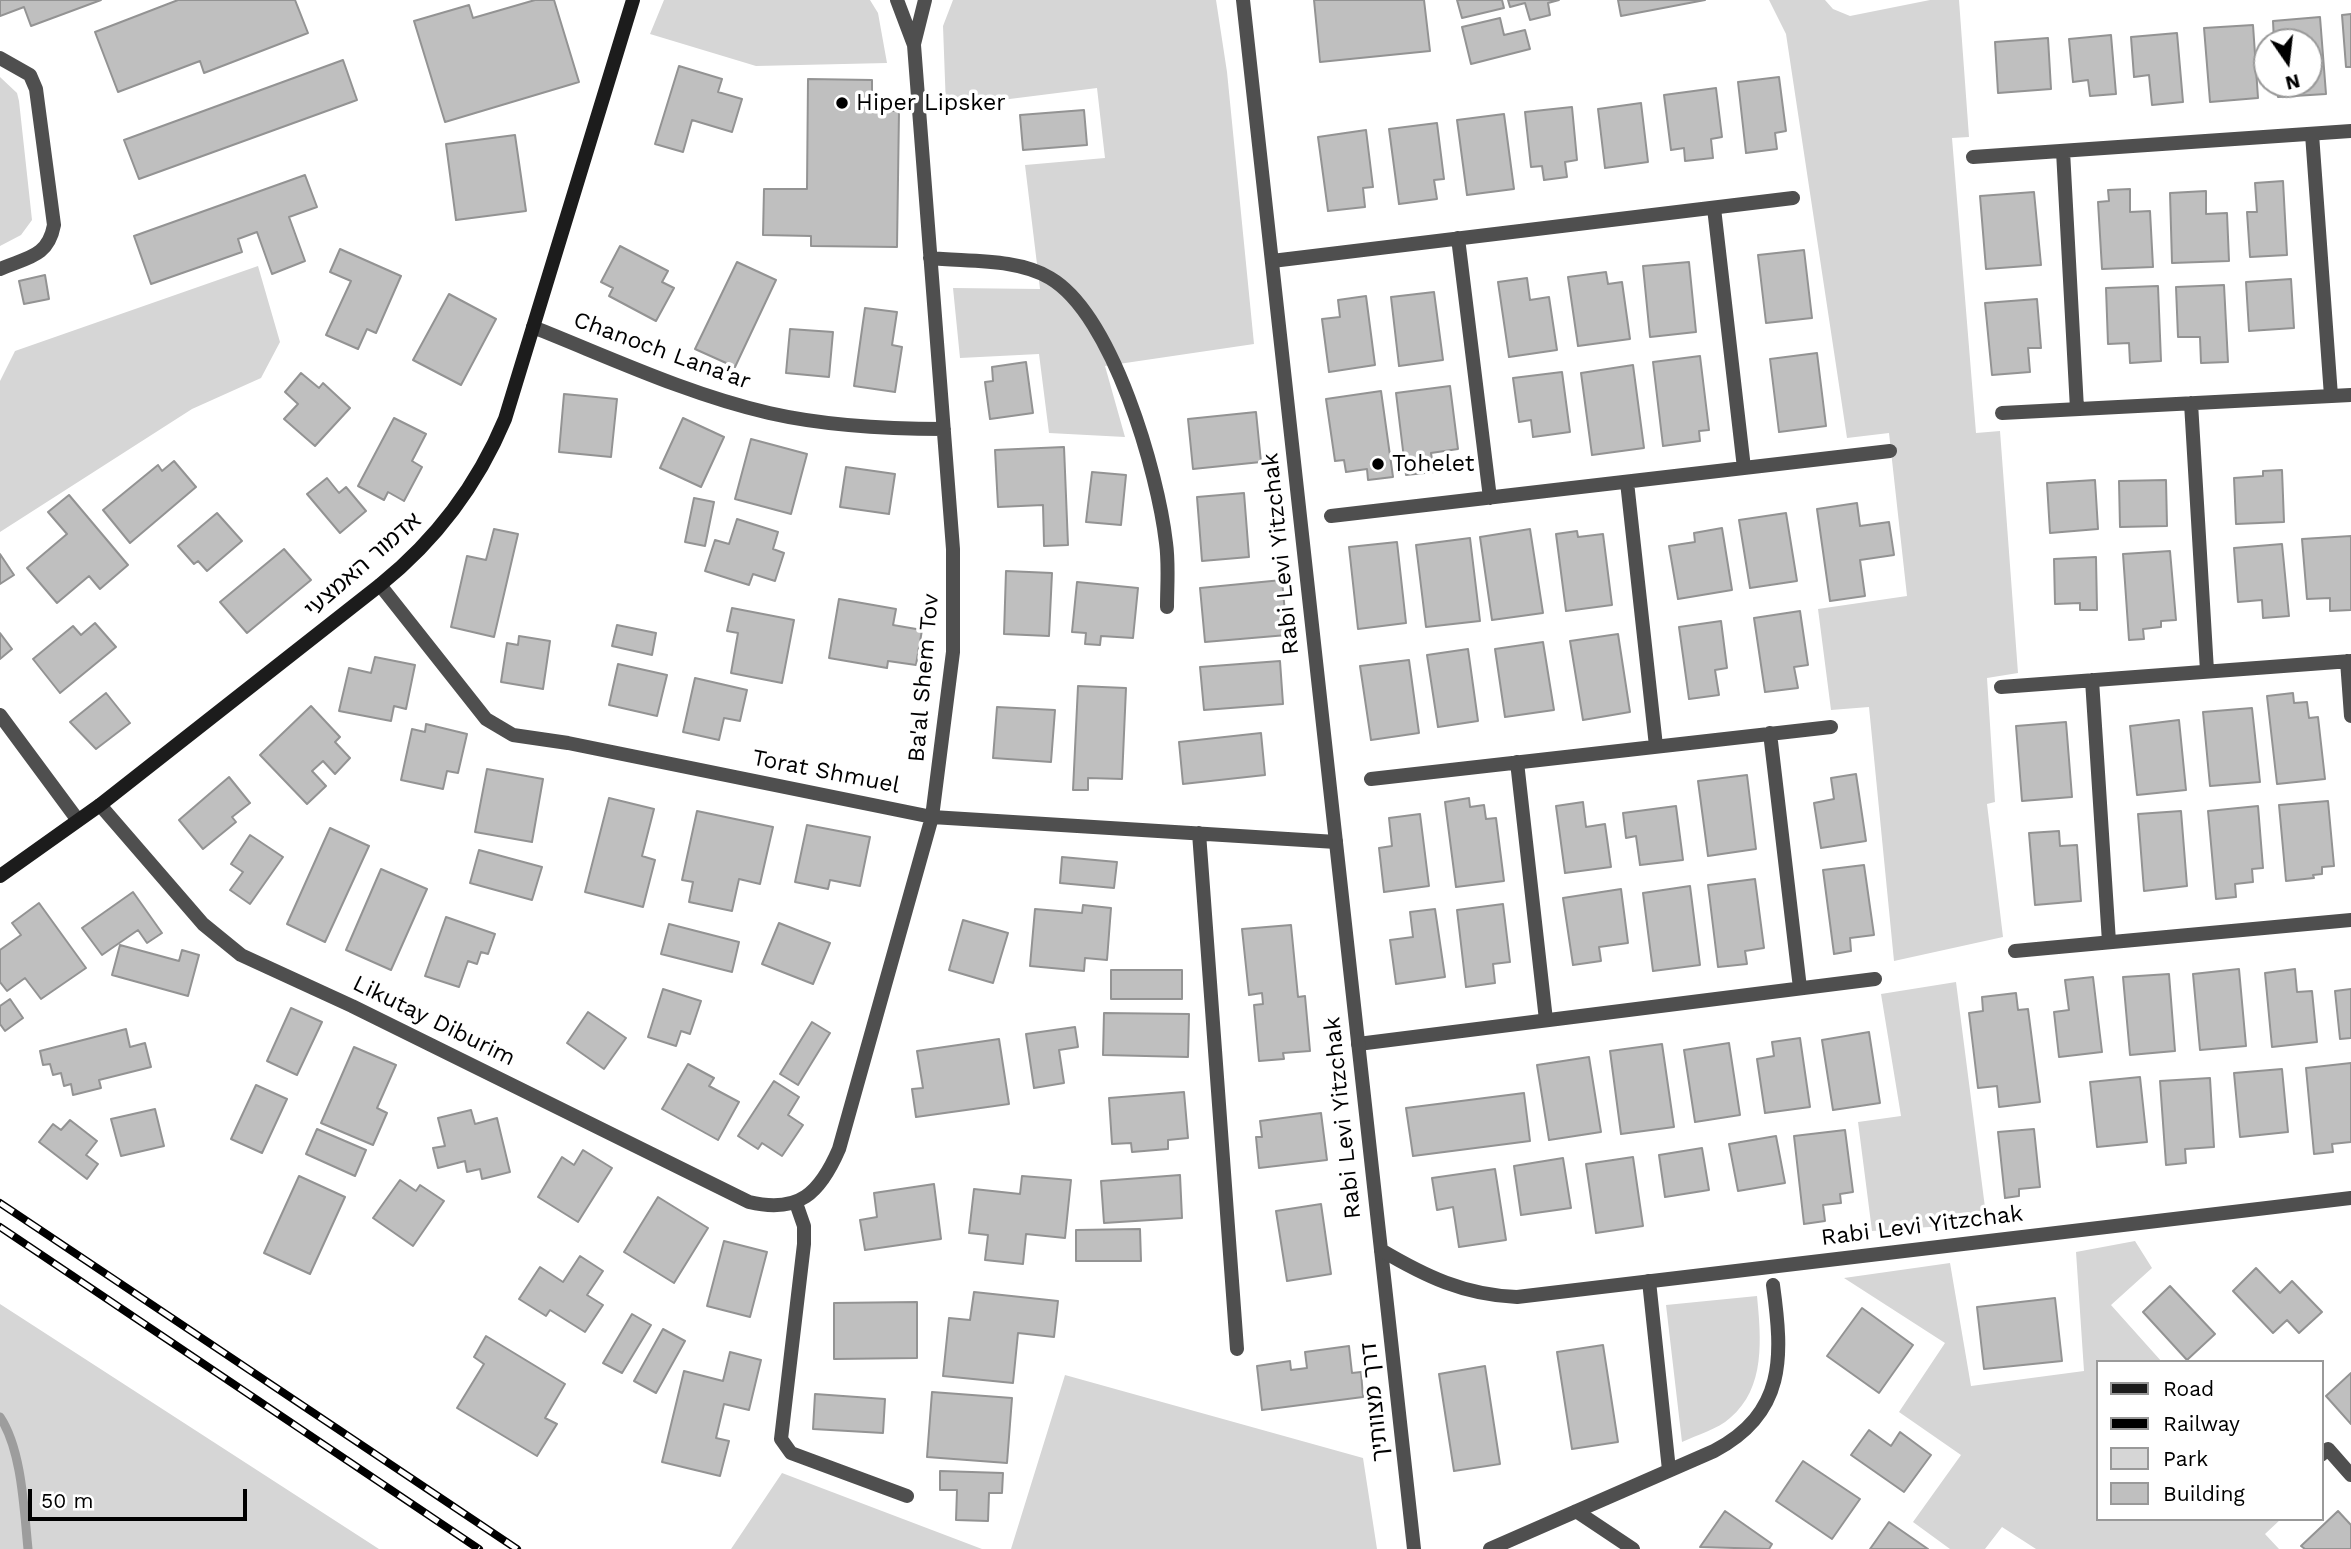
<!DOCTYPE html>
<html>
<head>
<meta charset="utf-8">
<style>
	body { margin:0 }
	#map { position:relative; width:2351px; height:1549px; overflow:hidden; background:#fff; font-family:"Work Sans",sans-serif }
	canvas { display:block }
	.legend { position:absolute; left:2096px; top:1360px; width:228px; height:161px; box-sizing:border-box; background:#fff; border:2px solid #999; margin:0; padding:9px 12px; list-style:none; font-size:21px; color:#000 }
	.legend li { display:flex; align-items:center; gap:14px; height:35px }
	.legend b { width:35px; border:2px solid #999 }
	.north { position:absolute; left:2253px; top:28px; width:70px; height:70px; box-sizing:border-box; background:#fff; border:2px solid #999; border-radius:50%; rotate:166deg; font-size:19px; font-weight:700; line-height:28px; text-align:center; color:#000 }
	.north::after { content:''; display:block; margin:auto; width:24px; height:32px; background:#000; clip-path:polygon(50% 0,100% 100%,50% 72%,0 100%) }
	.scale { position:absolute; left:28px; top:1489px; width:219px; height:32px; box-sizing:border-box; border:4px solid #000; border-top:0; padding-left:9px; font-size:21px; line-height:24px; white-space:nowrap; color:#000; -webkit-text-stroke:5px #fff; paint-order:stroke }
</style>
</head>
<body>
<div id="map">
<canvas width="2351" height="1549"></canvas>
<ul class="legend">
<li><b style="height:9px;background:#1c1c1c"></b>Road</li>
<li><b style="height:9px;background:#000"></b>Railway</li>
<li><b style="height:19px;background:#d6d6d6"></b>Park</li>
<li><b style="height:19px;background:#bfbfbf"></b>Building</li>
</ul>
<div class="north">N</div>
<div class="scale">50 m</div>
</div>
<script>
const ctx = document.querySelector('canvas').getContext('2d');
ctx.lineJoin = 'round';
function paint(path, color) {
  ctx.fillStyle = color;
  ctx.fill(path, 'evenodd');
}
function stroke(path, color, width, dash) {
  ctx.strokeStyle = color;
  ctx.lineWidth = width;
  ctx.lineCap = dash ? 'butt' : 'round';
  ctx.setLineDash(dash || []);
  ctx.stroke(path);
}
function write(font, color, halo, rows, align = 'center') {
  ctx.font = font + ' "Work Sans","Noto Sans Hebrew",sans-serif';
  ctx.lineWidth = 7;
  ctx.setLineDash([]);
  ctx.textBaseline = 'middle';
  ctx.strokeStyle = halo;
  ctx.fillStyle = color;
  for (const [text, x, y, turn = 0] of rows) {
    ctx.save();
    ctx.translate(x, y);
    ctx.rotate((+turn || 0) * Math.PI / 180);
    ctx.textAlign = isNaN(turn) ? turn : align;
    if (halo) ctx.strokeText(text, 0, 0);
    ctx.fillText(text, 0, 0);
    ctx.restore();
  }
}
paint(new Path2D(`
	M664,0H870L878,13L887,63L756,66L650,34Z
	M953,0H1216L1227,72L1254,344L1105,366L1125,437L1049,433L1039,354L960,358L953,288L1040,289L1025,165L1105,158L1097,88L946,107L943,26Z
	M1769,0H1825L1833,9L1850,16L1930,0H1959L1969,137L1952,138L1976,433L2000,431L2018,673L1987,678L1995,802L1987,804L2003,937L1894,961L1869,707L1831,710L1818,609L1907,596L1889,433L1847,438L1786,34Z
	M0,77L17,93L19,101L32,220L21,235L0,246Z
	M258,266L280,342L261,378L192,409L0,532V381L15,351Z
	M1956,982L1987,1223L1872,1231L1858,1122L1901,1116L1881,994Z
	M2135,1241L2152,1268L2111,1305L2162,1362H2097V1519H2281L2265,1534L2279,1549H2036L2002,1527L1985,1549H1950L1913,1522L1961,1455L1899,1412L1945,1343L1844,1278L1950,1263L1971,1386L2084,1371L2076,1252Z
	M1757,1296C1761,1338 1766,1388 1730,1418C1718,1429 1697,1435 1682,1442L1666,1305Z
	M0,1304L379,1549H0Z
	M1065,1375L1363,1458L1377,1549H1011Z
	M782,1473L982,1549H731Z`), '#d6d6d6');
stroke(new Path2D(`
	M0,1417C22,1450 24,1510 28,1549`), '#9d9d9d', 9);
const building = new Path2D(`
	M0,0H101L31,26L24,7L0,16Z
	M178,0H295L308,33L204,73L200,61L118,92L95,32Z
	M535,0H554L579,82L445,122L414,21L469,5L473,18Z
	M1314,0H1424L1430,51L1320,62Z
	M1457,0H1502L1504,8L1462,18Z
	M1508,0H1559L1548,3L1550,15L1530,20L1525,3L1510,7Z
	M1618,0H1705L1621,16Z
	M2351,14V67H2346L2342,15Z
	M2320,17L2326,94L2278,97L2277,84H2309V42H2274L2273,21Z
	M1500,18L1504,35L1525,30L1530,49L1471,64L1462,27Z
	M2253,25L2258,98L2210,102L2204,28Z
	M2177,33L2183,102L2152,105L2149,75L2134,77L2131,37Z
	M2111,35L2116,94L2090,96L2088,80L2073,82L2069,39Z
	M2048,38L2051,89L1998,93L1995,42Z
	M343,60L357,100L139,179L124,140Z
	M679,66L722,79L718,92L742,99L732,132L692,120L683,152L655,144Z
	M1779,77L1786,131L1775,133L1777,149L1746,153L1738,82Z
	M808,79L872,80V111H899L897,247L811,246V236L763,235L764,189H807Z
	M1716,88L1722,137L1711,139L1713,158L1685,161L1684,148L1671,150L1664,95Z
	M1641,103L1648,162L1605,168L1598,109Z
	M1572,107L1577,160L1565,162L1567,177L1544,180L1542,166L1531,167L1525,112Z
	M1084,110L1087,145L1023,150L1020,115Z
	M1504,114L1514,189L1467,195L1457,120Z
	M1437,123L1444,179L1434,180L1437,199L1399,204L1389,129Z
	M1366,130L1373,187L1363,188L1365,207L1328,211L1318,137Z
	M515,135L526,211L456,220L446,144Z
	M305,175L317,207L289,217L305,261L272,274L257,232L238,239L242,252L151,284L134,236Z
	M2283,181L2287,255L2250,257L2247,212H2257L2255,183Z
	M2130,189V212L2150,211L2153,267L2102,269L2098,202L2109,201L2108,190Z
	M2206,191V214L2227,213L2229,261L2172,263L2170,193Z
	M2034,192L2041,265L1986,269L1980,196Z
	M620,246L668,271L662,282L674,288L656,321L609,296L613,288L601,282Z
	M340,249L401,276L376,333L367,329L358,349L326,335L351,281L330,272Z
	M1804,250L1812,318L1766,323L1758,255Z
	M737,262L776,280L735,367L695,349Z
	M1689,262L1696,332L1650,337L1643,266Z
	M1606,272L1608,284L1622,282L1630,339L1578,346L1568,277Z
	M45,275L49,299L24,304L19,281Z
	M1527,278L1530,300L1549,297L1557,350L1509,357L1498,282Z
	M2291,279L2294,328L2249,331L2246,282Z
	M2224,285L2228,362L2201,363L2200,337H2178L2176,287Z
	M2158,286L2161,361L2130,363L2129,343L2108,344L2106,288Z
	M1434,292L1443,360L1399,366L1391,297Z
	M449,294L496,319L461,385L413,360Z
	M1366,296L1375,365L1329,372L1322,319L1340,317L1338,300Z
	M2037,299L2041,348H2028L2030,372L1992,375L1985,303Z
	M865,308L897,312L892,345L902,347L895,392L854,386Z
	M790,329L833,332L829,377L786,373Z
	M1817,353L1826,426L1779,432L1770,359Z
	M1700,356L1709,430L1699,431L1700,441L1663,446L1653,362Z
	M1026,362L1033,413L990,419L985,382L993,381L992,367Z
	M1633,365L1644,448L1592,455L1581,373Z
	M1562,372L1570,432L1533,437L1531,420L1519,422L1513,378Z
	M301,373L319,388L323,383L350,408L315,446L284,419L298,404L285,392Z
	M1450,386L1458,449L1431,453L1434,472L1406,475L1396,393Z
	M1381,391L1393,477L1368,480L1367,469L1346,472L1344,460L1335,461L1326,399Z
	M564,394L617,399L611,457L559,452Z
	M1256,412L1261,462L1193,469L1188,419Z
	M394,418L426,434L412,461L422,467L404,501L388,492L384,500L358,486Z
	M683,418L724,437L701,487L660,468Z
	M751,439L807,454L791,514L735,499Z
	M1064,447L1068,545L1044,546L1043,505L998,507L995,450Z
	M174,461L196,487L130,543L103,510L158,465L162,471Z
	M846,467L895,474L889,514L840,507Z
	M2282,470L2284,522L2236,524L2234,478L2263,476V471Z
	M1092,472L1126,475L1121,525L1086,522Z
	M327,478L339,493L346,487L366,511L340,533L307,494Z
	M2095,480L2098,529L2050,533L2047,483Z
	M2166,480L2167,526L2120,527L2119,481Z
	M1244,493L1249,557L1202,561L1197,497Z
	M69,495L128,565L100,589L89,576L57,603L27,568L67,534L48,512Z
	M694,498L714,502L705,546L685,542Z
	M1857,503L1860,526L1889,522L1894,555L1860,560L1865,596L1830,601L1817,509Z
	M217,513L242,541L207,571L198,561L194,564L178,546Z
	M1786,513L1797,581L1750,588L1739,520Z
	M737,519L778,532L773,549L784,553L775,581L753,574L749,585L705,571L715,540L729,544Z
	M1722,528L1732,590L1678,599L1669,546L1695,542L1694,533Z
	M494,529L518,534L494,637L451,627L467,556L486,560Z
	M1530,529L1543,613L1492,620L1480,537Z
	M1577,531L1578,537L1603,534L1612,605L1566,611L1556,534Z
	M2351,536V610L2330,611V598L2307,599L2302,539Z
	M1470,538L1480,621L1426,627L1416,545Z
	M1397,542L1406,623L1358,629L1349,547Z
	M2282,544L2289,616L2263,618L2262,600L2238,602L2234,548Z
	M284,549L311,580L247,633L220,602Z
	M2170,551L2176,620L2161,621V627L2143,629L2144,639L2129,640L2123,554Z
	M0,554L14,575L0,584Z
	M2096,557L2097,610H2080V603L2055,604L2054,559Z
	M1006,571L1052,573L1049,636L1004,634Z
	M1282,580L1287,635L1205,642L1200,588Z
	M1077,582L1138,588L1133,638L1101,636L1100,645L1085,644L1086,633L1072,632Z
	M839,599L896,609L893,625L922,630L916,665L888,661L887,668L829,658Z
	M732,608L794,620L782,683L731,673L738,633L727,631Z
	M1800,611L1808,665L1794,667L1798,688L1765,692L1754,618Z
	M1721,621L1727,668L1715,670L1719,695L1689,699L1679,627Z
	M95,623L116,647L60,693L33,659L73,626L81,635Z
	M617,625L656,633L652,655L612,646Z
	M0,633L12,649L0,659Z
	M1618,634L1630,712L1583,720L1570,641Z
	M519,636L550,641L543,689L501,682L507,643L518,645Z
	M1543,642L1554,710L1505,717L1495,649Z
	M1468,649L1478,721L1438,727L1427,655Z
	M375,657L415,665L406,709L394,706L391,721L339,711L349,668L371,673Z
	M1409,660L1419,733L1371,740L1360,666Z
	M1280,661L1283,704L1204,710L1200,667Z
	M618,664L667,675L657,716L609,705Z
	M695,678L747,690L740,721L724,718L719,740L683,732Z
	M1078,686L1126,688L1122,779L1088,778V790H1073Z
	M106,693L130,723L96,749L70,722Z
	M2293,693L2294,703L2307,702L2309,718L2318,717L2325,779L2277,784L2267,696Z
	M311,706L340,737L335,742L350,758L335,774L323,761L312,771L326,786L307,804L260,755Z
	M997,707L1055,710L1051,762L993,758Z
	M2252,708L2260,782L2210,786L2203,712Z
	M2179,720L2186,790L2137,795L2130,726Z
	M2066,722L2072,797L2022,801L2016,726Z
	M426,724L467,734L458,773L447,771L443,789L401,780L412,729L425,732Z
	M1261,733L1265,775L1183,784L1179,742Z
	M487,769L543,779L532,842L475,832Z
	M1856,774L1866,841L1821,848L1814,803L1834,799L1831,778Z
	M1747,775L1756,849L1708,856L1698,781Z
	M229,777L250,803L232,817L236,822L203,849L179,820Z
	M609,798L654,809L642,856L655,860L643,907L585,892Z
	M1469,798L1470,807L1484,805L1486,819L1496,818L1504,881L1456,887L1445,802Z
	M2328,801L2334,866L2322,867V874L2313,875L2314,878L2286,881L2279,805Z
	M1583,802L1586,827L1605,824L1611,867L1565,873L1556,806Z
	M1676,806L1683,860L1640,865L1636,836L1626,838L1623,813Z
	M2258,806L2263,868L2252,869L2253,882L2235,884L2236,897L2216,899L2208,811Z
	M697,811L773,827L760,884L739,879L732,911L689,902L693,882L682,880Z
	M2181,811L2187,886L2144,891L2138,814Z
	M1420,814L1429,886L1384,892L1379,848L1392,846L1389,818Z
	M807,825L870,837L860,886L830,880L828,889L795,882Z
	M330,828L369,846L325,942L287,924Z
	M2059,831L2060,846L2077,845L2081,901L2035,905L2029,833Z
	M250,835L283,857L250,904L230,890L243,872L231,864Z
	M479,850L542,867L532,900L470,883Z
	M1062,857L1117,862L1114,888L1060,883Z
	M1864,865L1874,935L1850,938L1851,951L1834,954L1823,870Z
	M381,869L427,889L391,970L346,950Z
	M1755,879L1764,948L1745,951L1747,964L1718,967L1708,885Z
	M1690,886L1700,965L1653,971L1643,893Z
	M1621,889L1628,943L1599,947L1601,961L1573,965L1563,898Z
	M133,892L162,933L147,943L138,930L102,955L82,928Z
	M39,903L86,968L41,999L25,978L7,991L0,982V950L21,935L12,923Z
	M1503,904L1510,962L1493,964L1495,983L1466,987L1457,910Z
	M1083,905L1111,908L1107,960L1085,958L1084,971L1030,966L1035,909L1082,913Z
	M1435,909L1445,977L1396,984L1390,940L1413,937L1410,912Z
	M446,917L495,934L488,954L481,952L477,964L468,961L459,987L425,976Z
	M963,920L1008,933L993,983L949,970Z
	M779,923L830,943L813,984L762,964Z
	M669,924L739,942L732,972L661,954Z
	M1291,925L1298,997L1305,996L1310,1051L1283,1053L1284,1059L1259,1061L1254,1005L1263,1004L1262,993L1249,995L1242,929Z
	M120,945L179,961L182,950L199,955L188,996L112,975Z
	M2239,969L2246,1046L2200,1050L2193,974Z
	M2295,969L2297,992L2312,991L2317,1042L2272,1047L2265,973Z
	M1111,970H1182V999H1111Z
	M2169,974L2175,1051L2130,1055L2123,977Z
	M2093,977L2102,1052L2059,1057L2054,1012L2069,1010L2065,980Z
	M663,989L701,1001L690,1034L681,1031L676,1046L648,1037Z
	M2351,989V1038L2340,1039L2335,991Z
	M2016,993L2018,1010L2028,1009L2040,1102L1999,1107L1997,1086L1978,1088L1969,1013L1983,1011L1982,997Z
	M10,999L23,1018L5,1031L0,1024V1006Z
	M291,1008L322,1022L297,1075L267,1061Z
	M588,1012L626,1038L604,1069L567,1043Z
	M1104,1013L1189,1014L1188,1057L1103,1055Z
	M812,1022L830,1033L798,1085L780,1074Z
	M1075,1027L1078,1047L1059,1050L1064,1083L1034,1088L1026,1034Z
	M126,1029L130,1047L145,1043L151,1067L99,1080L101,1088L73,1095L71,1084L64,1086L61,1073L53,1075L50,1064L43,1065L40,1051Z
	M1869,1032L1880,1103L1833,1110L1822,1040Z
	M1800,1038L1810,1107L1765,1113L1757,1059L1774,1056L1772,1042Z
	M999,1039L1009,1104L916,1117L912,1089L923,1088L917,1051Z
	M1729,1043L1740,1115L1695,1122L1684,1050Z
	M1662,1044L1674,1127L1621,1134L1610,1051Z
	M354,1047L396,1065L377,1108L387,1113L373,1145L321,1123Z
	M1589,1057L1601,1132L1549,1140L1537,1065Z
	M2351,1063V1142L2332,1144L2333,1152L2314,1154L2306,1068Z
	M688,1064L714,1078L709,1086L739,1102L718,1140L662,1109Z
	M2282,1069L2288,1132L2240,1137L2234,1073Z
	M2140,1077L2147,1142L2097,1147L2090,1082Z
	M2210,1078L2214,1147L2185,1149L2186,1163L2166,1165L2160,1081Z
	M774,1081L799,1097L788,1115L803,1125L782,1156L762,1143L758,1149L738,1136Z
	M256,1085L287,1099L262,1153L231,1139Z
	M1184,1092L1188,1138L1168,1140V1149L1132,1152L1131,1143L1112,1144L1109,1098Z
	M1524,1093L1530,1141L1413,1156L1406,1108Z
	M155,1109L164,1146L121,1156L111,1119Z
	M471,1110L475,1124L497,1118L510,1172L482,1179L480,1169L467,1172L465,1161L438,1168L433,1148L445,1146L438,1118Z
	M1321,1113L1327,1160L1259,1168L1256,1137H1262L1260,1121Z
	M70,1120L97,1141L86,1155L98,1164L87,1179L39,1142L53,1124L61,1130Z
	M317,1129L366,1150L355,1176L306,1154Z
	M2034,1129L2040,1187L2019,1189V1196L2005,1198L1998,1132Z
	M1845,1130L1853,1192L1840,1194L1841,1203L1823,1205L1825,1221L1804,1224L1794,1136Z
	M1776,1136L1785,1183L1738,1191L1729,1144Z
	M1702,1148L1709,1190L1665,1197L1659,1155Z
	M583,1150L612,1168L578,1222L538,1197L562,1157L574,1165Z
	M1633,1157L1643,1226L1596,1233L1586,1164Z
	M1563,1158L1571,1208L1521,1215L1514,1166Z
	M1495,1169L1506,1240L1459,1247L1453,1207L1437,1210L1432,1178Z
	M1180,1175L1182,1218L1104,1223L1101,1181Z
	M299,1176L345,1197L310,1274L264,1253Z
	M1022,1176L1071,1180L1065,1238L1026,1234L1023,1264L985,1260L988,1235L969,1233L974,1189L1020,1194Z
	M400,1180L416,1191L420,1185L444,1201L413,1246L373,1218Z
	M934,1184L941,1239L865,1250L860,1220L877,1217L874,1193Z
	M658,1197L708,1228L674,1283L624,1252Z
	M1321,1204L1331,1274L1287,1281L1276,1211Z
	M1140,1229L1141,1261H1076V1230Z
	M724,1241L767,1252L750,1317L707,1306Z
	M580,1256L603,1271L587,1295L603,1305L585,1332L550,1310L546,1316L519,1299L540,1267L563,1282Z
	M2256,1268L2280,1293L2292,1281L2322,1312L2299,1333L2287,1320L2273,1333L2233,1291Z
	M2170,1286L2215,1334L2187,1360L2143,1312Z
	M974,1292L1058,1301L1054,1337L1018,1333L1013,1383L943,1376L949,1318L970,1320Z
	M2055,1298L2062,1361L1984,1369L1977,1307Z
	M917,1302V1358L834,1359V1303Z
	M1862,1308L1913,1345L1879,1393L1827,1356Z
	M632,1314L651,1325L622,1373L603,1363Z
	M663,1329L685,1341L656,1393L634,1381Z
	M486,1336L565,1384L545,1418L557,1424L537,1456L457,1408L484,1364L474,1357Z
	M1603,1345L1618,1442L1572,1449L1557,1352Z
	M1349,1346L1352,1373L1361,1372L1363,1397L1262,1410L1257,1366L1290,1361L1291,1370L1307,1368L1305,1352Z
	M730,1352L761,1360L749,1410L724,1404L716,1438L729,1441L720,1476L662,1462L684,1371L723,1381Z
	M1485,1366L1500,1464L1454,1471L1439,1374Z
	M2351,1373V1424L2326,1396Z
	M932,1392L1012,1398L1007,1463L927,1457Z
	M815,1394L885,1399L883,1433L813,1429Z
	M1869,1430L1891,1446L1900,1432L1931,1455L1904,1492L1851,1455Z
	M1803,1461L1860,1499L1832,1539L1776,1501Z
	M940,1471L1003,1473L1002,1493H989L988,1521L956,1520L957,1490H940Z
	M1725,1511L1772,1544L1769,1549L1700,1547Z
	M2338,1511L2351,1525V1549H2305L2301,1546Z
	M1889,1522L1928,1549H1870Z`);
paint(building, '#bfbfbf');
stroke(building, '#939393', 2);
stroke(new Path2D(`
	M914,44L925,0
	M0,58L30,75L36,89L54,225C48,257 28,257 0,269
	M2312,134L2331,396
	M2063,151L2077,409
	M1973,157L2351,131
	M1714,208L1744,468
	M1458,238L1490,498
	M930,258C968,262 1017,258 1050,278C1113,315 1158,473 1166,543C1169,564 1167,586 1167,607
	M1272,261L1793,198
	M533,327C611,358 687,394 769,413C826,426 885,429 944,429
	M2191,403L2207,671
	M2002,413L2351,395
	M1627,482L1656,746
	M1331,516L1890,451
	M380,585L486,719L513,735L568,743L932,817L1336,842
	M2347,661L2351,716
	M2092,680L2109,942
	M2001,687L2351,661
	M0,715L77,819
	M1770,733L1800,988
	M1517,762L1546,1020
	M1371,779L1831,727
	M100,805L203,924L241,955L352,1006L749,1202C799,1214 820,1193 839,1149L932,817L953,652V549L914,45L897,0
	M1199,833L1237,1349
	M2015,951L2351,920
	M1358,1044L1875,979
	M796,1203L804,1226V1244L781,1439L791,1453L907,1496
	M1381,1250L1414,1549
	M1649,1281L1669,1470
	M2321,1455L2328,1449L2351,1475
	M1576,1511L1633,1549
	M1490,1549L1714,1451C1786,1413 1783,1357 1773,1285`), '#4f4f4f', 14);
stroke(new Path2D(`
	M1243,0L1381,1250C1425,1276 1464,1295 1517,1297L2351,1198`), '#4f4f4f', 14);
stroke(new Path2D(`
	M0,876L100,805L380,585C436,540 477,486 505,419L633,0`), '#1c1c1c', 14);
const rail = new Path2D(`
	M0,1203L517,1549
	M0,1227L479,1549`);
stroke(rail, '#000', 8);
stroke(rail, '#fff', 5, [16]);
for (const [x, y, r, color] of [
	[842,103,7,"#000"],
	[1378,464,7,"#000"]
]) {
  const dot = new Path2D();
  dot.arc(x, y, r, 0, 2 * Math.PI);
  ctx.fillStyle = color;
  ctx.fill(dot);
  stroke(dot, '#fff', 2.5);
}
write('23px', '#000', '#fff', [
	["Hiper Lipsker",856,103],
	["Tohelet",1392,464]
], 'left');
write('23px', '#000', '#fff', [
	["Chanoch Lana'ar",662,351,20],
	["Rabi Levi Yitzchak",1281,554,-96],
	["אדמור האמצעי",363,565,-41],
	["Ba'al Shem Tov",924,678,-85],
	["Torat Shmuel",826,772,11],
	["Likutay Diburim",434,1021,26],
	["Rabi Levi Yitzchak",1343,1118,-96],
	["Rabi Levi Yitzchak",1922,1226,-7],
	["דרך מצוותיך",1375,1402,-96]
]);
</script>
</body>
</html>
